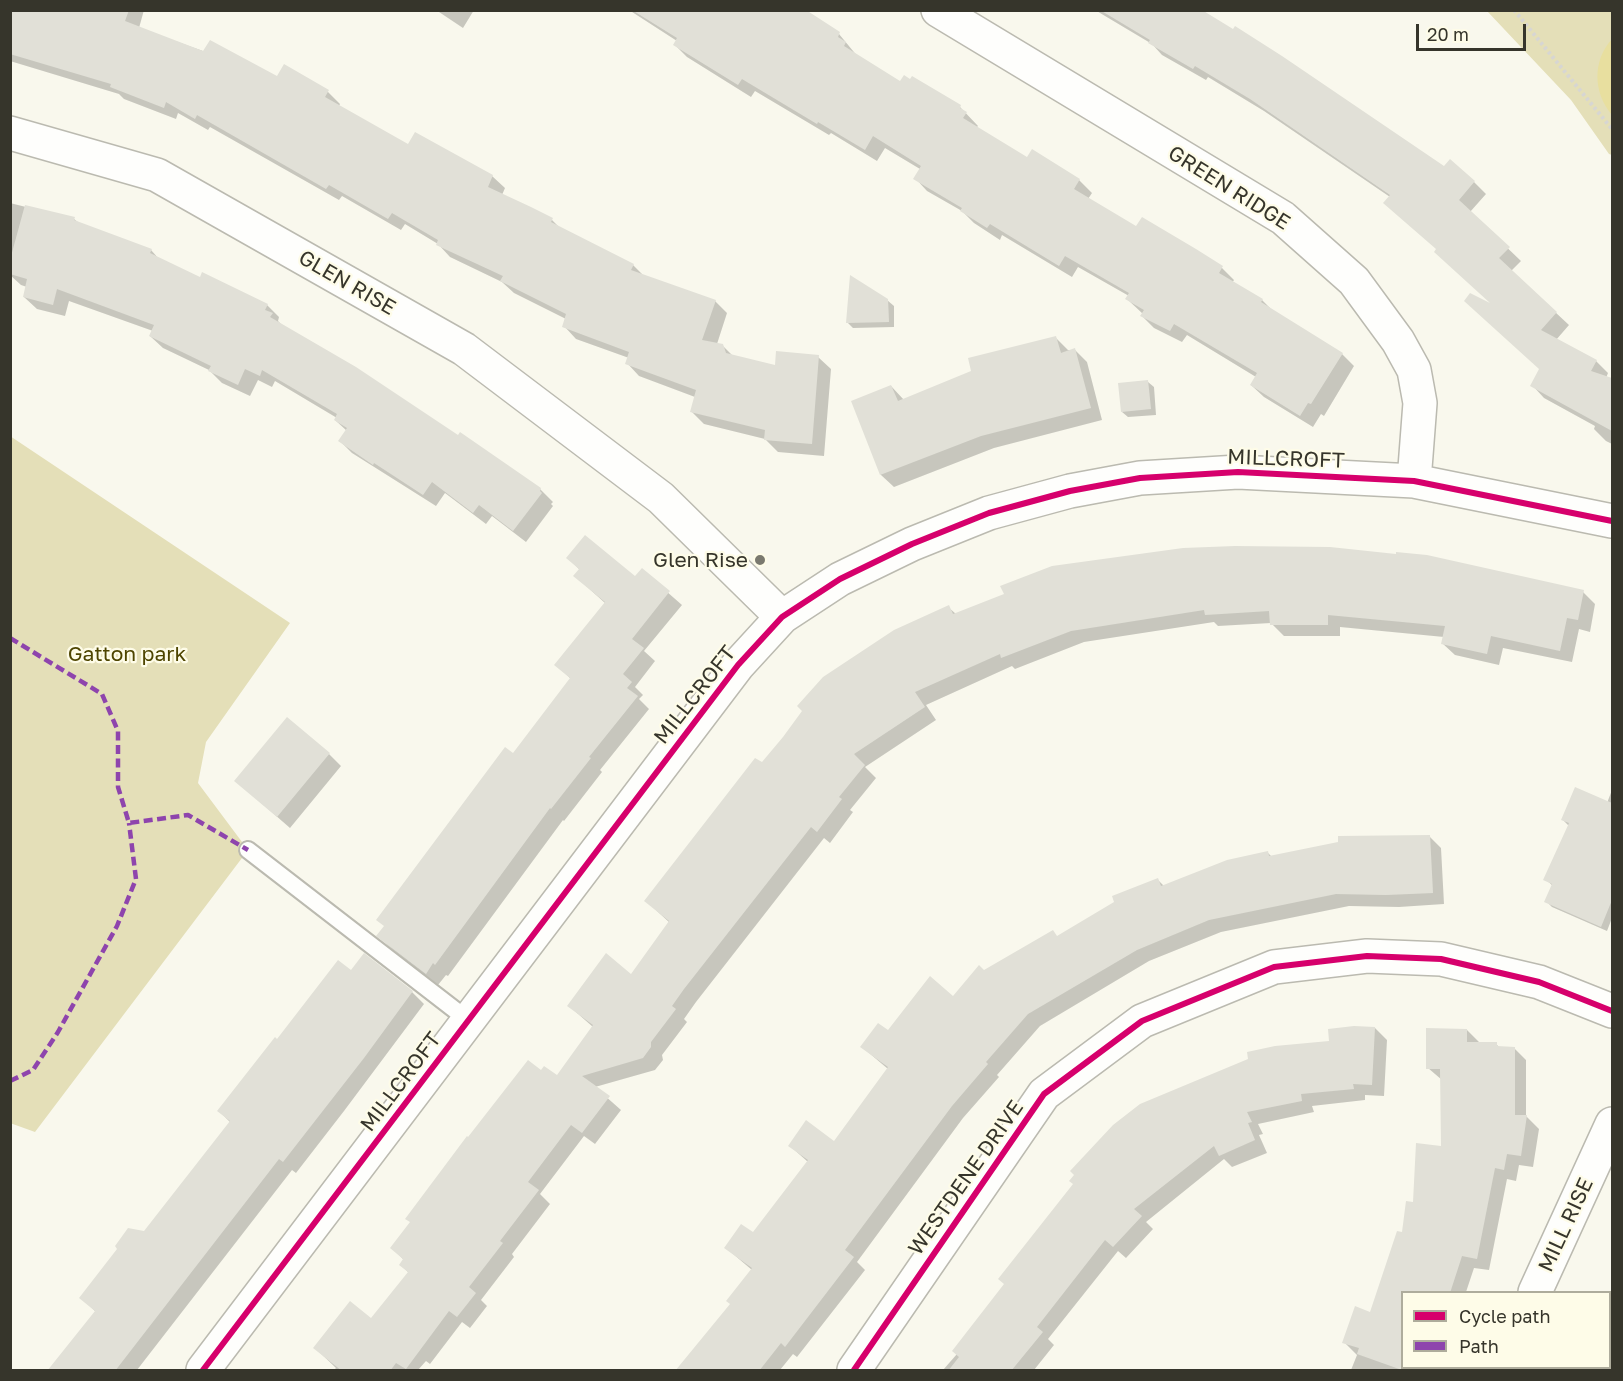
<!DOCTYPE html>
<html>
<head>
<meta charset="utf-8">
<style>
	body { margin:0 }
	#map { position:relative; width:1623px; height:1381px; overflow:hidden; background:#f9f8ed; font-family:"Golos Text",sans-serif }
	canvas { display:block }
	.frame { position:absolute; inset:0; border:12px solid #36352b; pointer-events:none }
	.legend { position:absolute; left:1401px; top:1291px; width:210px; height:78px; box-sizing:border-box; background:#fefce8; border:2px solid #aeac9c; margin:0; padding:8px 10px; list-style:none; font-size:18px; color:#36352b }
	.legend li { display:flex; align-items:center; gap:12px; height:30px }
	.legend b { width:30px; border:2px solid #aeac9c }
	.scale { position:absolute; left:1416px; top:24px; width:110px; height:27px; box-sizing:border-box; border:3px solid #36352b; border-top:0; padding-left:8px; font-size:18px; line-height:21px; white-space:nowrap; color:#36352b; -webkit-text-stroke:4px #fefce8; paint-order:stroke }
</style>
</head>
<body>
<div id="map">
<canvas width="1623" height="1381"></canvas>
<div class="frame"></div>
<ul class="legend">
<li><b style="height:8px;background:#d6006c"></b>Cycle path</li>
<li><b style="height:8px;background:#8e44ad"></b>Path</li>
</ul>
<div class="scale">20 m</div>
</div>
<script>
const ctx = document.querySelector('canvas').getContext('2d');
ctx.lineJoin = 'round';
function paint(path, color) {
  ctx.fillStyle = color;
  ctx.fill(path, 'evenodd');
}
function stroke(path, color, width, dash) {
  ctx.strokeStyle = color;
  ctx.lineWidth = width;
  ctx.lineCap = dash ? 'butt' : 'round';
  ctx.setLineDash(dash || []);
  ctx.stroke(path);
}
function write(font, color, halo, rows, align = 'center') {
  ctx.font = font + ' "Golos Text",sans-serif';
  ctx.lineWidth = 4.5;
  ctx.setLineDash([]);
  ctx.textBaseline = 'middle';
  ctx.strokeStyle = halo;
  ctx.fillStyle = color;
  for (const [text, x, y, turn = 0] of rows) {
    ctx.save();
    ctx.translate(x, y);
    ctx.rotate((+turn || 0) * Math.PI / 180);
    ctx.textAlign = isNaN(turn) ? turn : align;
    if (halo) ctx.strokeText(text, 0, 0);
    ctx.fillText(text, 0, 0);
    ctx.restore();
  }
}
paint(new Path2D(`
	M1487,11H1612V155L1609,154L1571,100Z
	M10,436L290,623L206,742L198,783L248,850L35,1132L10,1123Z`), '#e4dfb8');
paint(new Path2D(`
	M1612,39V115C1593,93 1592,61 1612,39Z`), '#e8df9f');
paint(new Path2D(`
	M10,10H144L139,28L278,78L328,92L340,104L339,106L408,146L492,176L505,188L502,195L552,220L561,229L633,265L644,276L715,301L727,313L717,344L722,345L733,356L776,367L818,357L831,369L824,456L778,452L765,439L704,424L692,412L695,397L639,376L627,363L629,358L576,339L564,326L566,319L514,293L502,282L450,257L438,244L405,224L401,230L342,196L339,200L210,127L208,130L178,113L176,119L124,99L119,94L10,61Z
	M436,10H474L463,28Z
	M629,10H801L839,34L858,57L901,83L960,107L978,126L976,128L1027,159L1032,151L1079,180L1092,193L1088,199L1137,228L1222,268L1234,280L1232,283L1262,300L1272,310L1342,354L1354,366L1324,416L1321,414L1313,427L1264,397L1251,385L1256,377L1187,335L1182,342L1154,328L1142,316L1143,314L1127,299L1129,296L1078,267L1072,277L1002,235L1000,240L974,223L962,211L927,191L915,178L920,169L885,148L877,161L831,133L829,135L755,91L751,97L687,57L675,45L677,41Z
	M1095,10H1199L1444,168L1474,182L1486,194L1470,212L1521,261L1511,271L1569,325L1556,340L1596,361L1608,373L1606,378L1612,380V444L1606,441L1594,429L1595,426L1544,398L1532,385L1540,369L1494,306L1438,250L1390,197L1264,111L1208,77L1206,80L1162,55L1152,44Z
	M10,203L74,219L79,223L151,250L159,259L200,279L267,305L279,317L278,321L283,326L540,489L553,502L551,504L553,506L526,542L492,516L486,524L445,493L436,506L352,453L340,441L347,431L335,420L337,418L275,381L272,387L258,380L250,396L222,383L209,370L163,348L150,336L153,331L69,301L65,316L37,309L24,297L27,287L21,285L10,275Z
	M887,300L894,306V327L853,328L847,322Z
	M1056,338L1068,350H1075L1087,362L1102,420L994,448L894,487L881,475L853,401L891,386L904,400Z
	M1148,382L1154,387L1156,415L1128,417L1122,412Z
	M568,558L635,578L642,570L682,605L644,651L655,661L635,687L643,695L639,699L649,709L600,770L602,772L564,821L563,820L448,976L446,975L438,985L391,948L378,936L571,679L556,665L605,603L575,576L580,570Z
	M1583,592L1595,604L1590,632L1579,629L1572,662L1503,648L1499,665L1455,655L1442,643L1444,637L1340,627V636H1284L1271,623L1218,626L1214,622L1084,642L1015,669L1012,666L926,705L936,720L865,767L876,778L850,810L853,812L830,843L824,838L696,1002L684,1019L687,1022L662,1055L663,1060L655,1070L595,1087L621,1110L595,1144L584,1136L540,1194L550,1204L512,1254L514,1257L481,1300L487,1306L470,1328L462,1322L430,1364L426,1361L418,1370H334L336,1368L315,1348L371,1320L409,1273L401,1265L404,1260L392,1248L541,1072L558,1078L593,1027L569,1006L631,976L670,923L646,901L762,764L948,607L956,614Z
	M329,754L341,766L290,828L236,781Z
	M1612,790V918L1607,931L1552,907L1546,901L1553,886L1545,879L1569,826L1563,820L1607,803Z
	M1429,836L1441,848L1444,904L1399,907L1349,906L1221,932L1149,961L1040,1026L997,1075L999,1077L963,1118L857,1262L865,1270L797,1357L793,1354L780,1370H677L731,1305L752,1270L726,1248L754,1234L808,1162L790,1146L834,1143L888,1069L862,1047L953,998L984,972L1058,937L1158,880L1165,887L1268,853L1272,857Z
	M351,972L412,992L424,1004L344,1111L296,1173L292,1170L137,1370H50L96,1312L81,1298L144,1233L231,1123L219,1111L278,1041Z
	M1375,1028L1387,1040L1384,1096L1365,1095V1100L1312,1106L1314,1112L1258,1124L1263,1134L1259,1135L1267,1153L1232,1167L1224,1159L1146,1222L1153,1229L1126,1258L1118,1251L1048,1339L1054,1345L1034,1370H943L957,1354L954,1351L1331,1042Z
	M1467,1030L1479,1042L1496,1044L1500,1048H1514L1526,1060V1116L1539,1129L1533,1167L1519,1165L1516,1181L1507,1179L1489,1270L1474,1268L1466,1292H1402V1368H1441L1440,1370H1351L1357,1355L1344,1342L1371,1314L1415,1204L1442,1147V1080L1428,1068Z
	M1611,1299L1612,1370H1588L1587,1368H1610V1303Z`), '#0003');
paint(new Path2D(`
	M10,10H129L125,21L203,51L210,40L277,76L284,64L329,90L325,97L408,144L415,132L493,175L488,187L531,207L553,218L551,222L634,264L631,270L716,300L702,340L723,344L726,353L775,365L776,351L819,355L812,444L764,440L765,430L690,412L696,390L625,364L629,352L562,327L566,314L500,281L503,276L436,245L438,240L392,213L388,219L329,185L326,189L197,115L195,119L166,102L164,108L110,87L111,84L10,54Z
	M632,10H806L840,32L838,37L846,42L844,46L900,81L904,75L910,79L912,76L961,105L960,108L967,112L963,118L1027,157L1032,149L1080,179L1074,189L1136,226L1142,217L1196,249L1223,266L1219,273L1263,299L1261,302L1343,353L1311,404L1308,403L1300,416L1250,385L1257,373L1174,324L1170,331L1140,316L1144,310L1125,299L1129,293L1065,256L1059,266L990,224L987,228L960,211L962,208L913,179L921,166L873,136L865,150L818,122L817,124L742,79L738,85L673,45L677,38Z
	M1100,10H1202L1233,29L1235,26L1282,56L1444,166L1450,159L1475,181L1459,200L1510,247L1499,258L1557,312L1541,330L1597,360L1591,371L1612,378V431L1530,386L1539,369L1464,301L1470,293L1490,303L1434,252L1436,249L1383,203L1390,195L1250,99L1195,66L1193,69L1148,43L1150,40Z
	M25,205L75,217L74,220L152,249L150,253L200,277L202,272L268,304L265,310L273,313L270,317L356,367L458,435L460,432L541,488L540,491L542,493L513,531L479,505L473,513L432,482L423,495L374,463L373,465L338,441L347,428L334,420L337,414L262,370L260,376L245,369L238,385L208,371L211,366L149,336L154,325L57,289L53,305L23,297L27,279L10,274V260Z
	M850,275L888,299L889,322L846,323Z
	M1056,336L1061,353L1075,348L1091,408L981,436L880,475L851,401L891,385L898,401L971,371L968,358Z
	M1148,380L1151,409L1121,412L1118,383Z
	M585,535L635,576L642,568L670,591L632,639L644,648L623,674L632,682L627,688L638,696L589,757L591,758L551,809L550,808L435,965L433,963L426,974L376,936L384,926L376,920L505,747L513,753L570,678L554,665L605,602L573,576L579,569L566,558Z
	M1235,546L1330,547L1396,554V552L1427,555L1584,590L1578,620L1567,618L1560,651L1491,636L1487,654L1441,644L1445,626L1328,615V625H1270L1269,611L1205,615L1204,610L1071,631L1001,658L1000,654L915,692L925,707L854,754L865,765L839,797L842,799L817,832L811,827L684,989L672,1006L676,1009L651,1042V1047L643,1058L582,1076L610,1096L582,1133L571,1125L528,1182L539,1190L500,1241L503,1243L469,1287L476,1293L457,1317L449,1311L406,1369L396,1363L390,1371H342L313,1348L350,1301L371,1318L408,1272L399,1265L403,1259L390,1248L410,1222L405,1219L467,1136L468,1137L528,1060L541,1070L544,1066L557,1075L593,1025L567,1006L606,953L631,974L669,921L644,901L755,758L762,762L783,737L802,711L797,706L823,677L894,630L949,605L953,614L1004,594L1000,586L1052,566L1183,548Z
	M287,717L330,753L277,817L234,781Z
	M1575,787L1612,803V900L1601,927L1544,902L1552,884L1543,880L1569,823L1561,820Z
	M1430,835L1433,893L1386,895L1336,894L1209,920L1137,950L1028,1014L986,1062L988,1064L952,1106L845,1250L854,1257L785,1347L781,1343L759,1371H675L730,1304L726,1301L752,1268L724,1248L741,1224L753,1232L808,1160L788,1146L806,1120L834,1141L888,1067L860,1047L878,1023L888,1030L930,976L953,996L979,965L984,970L1053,930L1057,936L1114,902L1112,896L1158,878L1161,886L1227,860L1268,851L1269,856L1338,842V836Z
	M364,953L413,991L364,1058L283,1162L279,1159L115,1371H47L95,1311L79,1298L117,1249L115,1246L128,1228L144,1231L230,1121L217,1111L275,1037L277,1039L338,960L351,970Z
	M1354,1026L1375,1027L1372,1085L1353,1084L1354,1089L1301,1094L1302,1101L1247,1112L1252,1122L1248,1123L1255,1140L1219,1156L1214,1146L1134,1209L1142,1216L1113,1247L1105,1240L1037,1327L1043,1332L1011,1371H948L959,1357L952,1351L1004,1284L998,1279L1073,1184L1069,1181L1074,1175L1070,1171L1113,1125L1140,1104L1248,1059L1247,1052L1275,1046L1329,1041L1328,1029Z
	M1426,1028L1467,1029V1042H1497V1046L1515,1047V1115H1527L1521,1156L1507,1154L1504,1170L1495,1168L1477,1259L1462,1256L1450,1293H1402V1370L1357,1354L1359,1348L1342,1343L1355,1306L1370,1312L1397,1231L1402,1232L1406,1201L1413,1202L1416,1143L1441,1146L1440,1069H1426Z`), '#e1e0d7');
const service = new Path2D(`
	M248,850L468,1020`);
const minor = new Path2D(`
	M938,10L1283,218L1354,281L1398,341L1414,370L1420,403L1414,481
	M10,133L157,175L464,349L661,498L782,617
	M1535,1292L1612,1124
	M203,1370L738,665L782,617L840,579L912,544L989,513L1070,491L1140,478L1238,472L1414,481L1612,521
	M854,1370L1044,1094L1142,1021L1274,967L1367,956L1441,959L1539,982L1612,1011
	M1499,1370L1500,1368`);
stroke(service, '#bbbab0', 20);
stroke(minor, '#bbbab0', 36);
stroke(new Path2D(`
	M1514,10L1612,129`), '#d7d6d3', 4, [3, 3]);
stroke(service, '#fefefc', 16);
stroke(minor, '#fefefc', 33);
stroke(new Path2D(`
	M10,638L102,694L118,731V787L129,823L188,815L248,850
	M10,1081L33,1070L58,1032L117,926L136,879L129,823`), '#8e44ad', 4.5, [9, 4.5]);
stroke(new Path2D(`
	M203,1370L738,665L782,617L840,579L912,544L989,513L1070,491L1140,478L1238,472L1414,481L1612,521
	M854,1370L1044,1094L1142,1021L1274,967L1367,956L1441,959L1539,982L1612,1011`), '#d6006c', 6);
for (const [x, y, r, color] of [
	[760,560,6,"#7a796f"]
]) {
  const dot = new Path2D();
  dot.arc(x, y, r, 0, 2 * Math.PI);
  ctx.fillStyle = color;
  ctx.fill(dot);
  stroke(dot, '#fefce8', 2);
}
write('21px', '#36352b', '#fefce8', [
	["GREEN RIDGE",1229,188,32],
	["GLEN RISE",347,283,30],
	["MILLCROFT",1286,459,2],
	["MILLCROFT",695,695,-52],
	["MILLCROFT",401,1082,-53],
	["WESTDENE DRIVE",966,1178,-55],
	["MILL RISE",1566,1225,-65]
]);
write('21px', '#36352b', '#fefce8', [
	["Glen Rise",748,560]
], 'right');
write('21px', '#4e4500', '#fefce8', [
	["Gatton park",127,654]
]);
</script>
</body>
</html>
